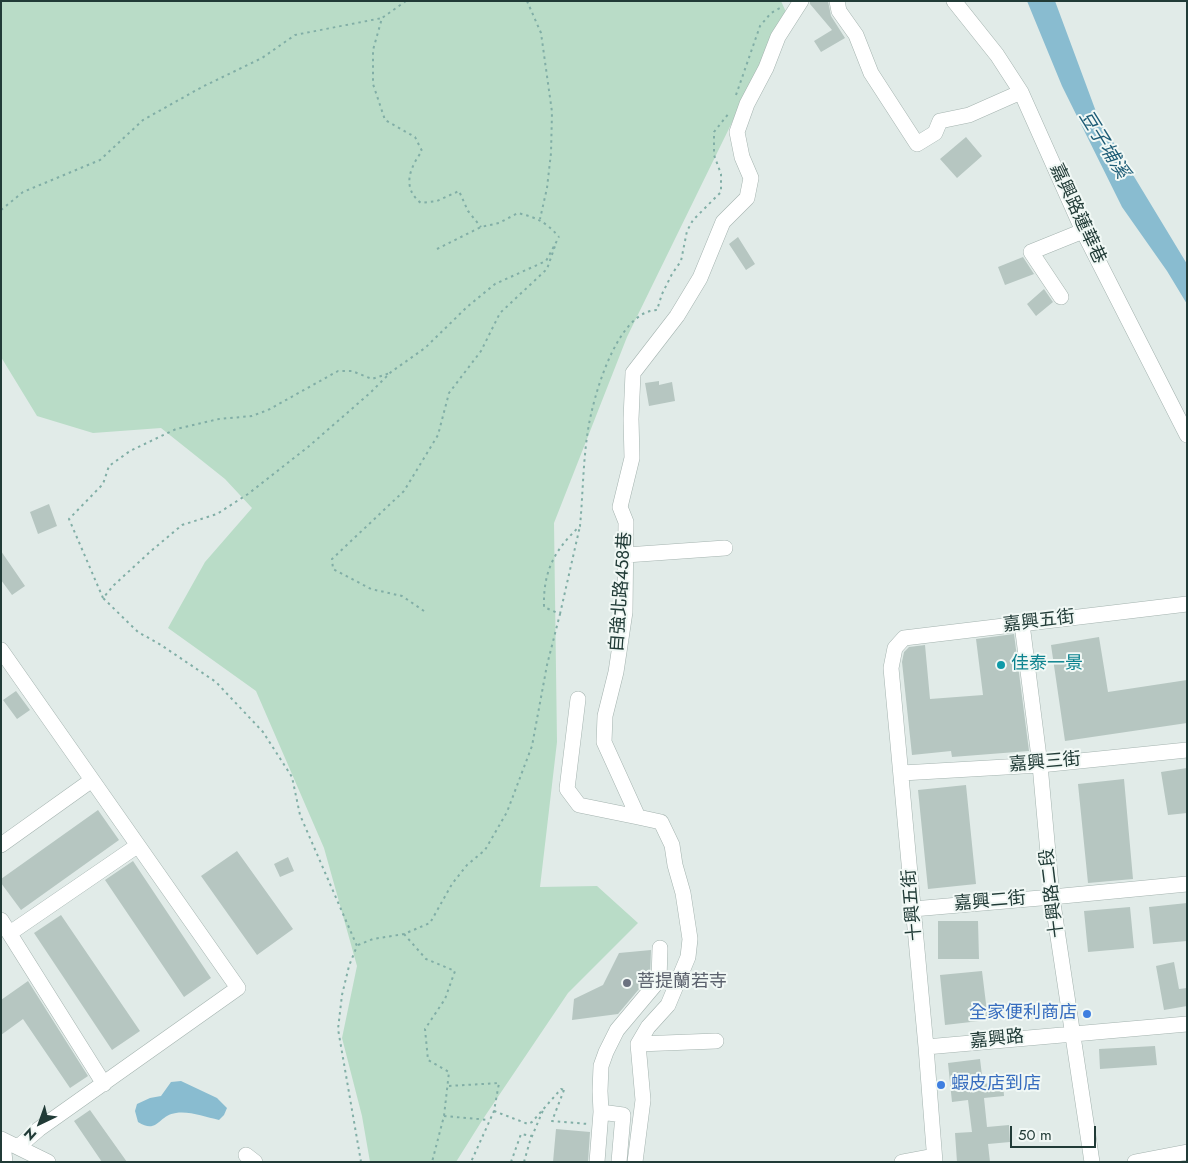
<!DOCTYPE html>
<html>
<head>
<meta charset="utf-8">
<style>
	body { margin:0 }
	#map { position:relative; width:1188px; height:1163px; overflow:hidden; background:#e1ebe8; font-family:Jost,sans-serif }
	canvas { display:block }
	.frame { position:absolute; inset:0; border:2px solid #213b37; pointer-events:none }
	.north { position:absolute; left:15px; top:1098px; width:50px; height:50px; -webkit-text-stroke:4px #f1f8f5; paint-order:stroke; rotate:222deg; font-size:14px; font-weight:700; line-height:20px; text-align:center; color:#213b37 }
	.north::after { content:''; display:block; margin:auto; width:18px; height:22px; background:#213b37; clip-path:polygon(50% 0,100% 100%,50% 72%,0 100%) }
	.scale { position:absolute; left:1010px; top:1126px; width:86px; height:22px; box-sizing:border-box; border:2px solid #213b37; border-top:0; padding-left:6px; font-size:15px; line-height:18px; white-space:nowrap; color:#213b37; -webkit-text-stroke:4px #f1f8f5; paint-order:stroke }
</style>
</head>
<body>
<div id="map">
<canvas width="1188" height="1163"></canvas>
<div class="frame"></div>
<div class="north">N</div>
<div class="scale">50 m</div>
</div>
<script>
const ctx = document.querySelector('canvas').getContext('2d');
ctx.lineJoin = 'round';
function paint(path, color) {
  ctx.fillStyle = color;
  ctx.fill(path, 'evenodd');
}
function stroke(path, color, width, dash) {
  ctx.strokeStyle = color;
  ctx.lineWidth = width;
  ctx.lineCap = dash ? 'butt' : 'round';
  ctx.setLineDash(dash || []);
  ctx.stroke(path);
}
function write(font, color, halo, rows, align = 'center') {
  ctx.font = font + ' Jost,"Noto Sans TC",sans-serif';
  ctx.lineWidth = 4;
  ctx.setLineDash([]);
  ctx.textBaseline = 'middle';
  ctx.strokeStyle = halo;
  ctx.fillStyle = color;
  for (const [text, x, y, turn = 0] of rows) {
    ctx.save();
    ctx.translate(x, y);
    ctx.rotate((+turn || 0) * Math.PI / 180);
    ctx.textAlign = isNaN(turn) ? turn : align;
    if (halo) ctx.strokeText(text, 0, 0);
    ctx.fillText(text, 0, 0);
    ctx.restore();
  }
}
paint(new Path2D(`
	M1,1H781L786,12L627,337L554,523L557,742L540,887L597,886L638,923L568,993L483,1119L456,1162H370L362,1116L342,1038L357,966L324,848L256,691L168,628L205,562L252,508L225,479L161,428L93,433L37,416L1,357Z`), '#b9dcc7');
paint(new Path2D(`
	M1027,1H1055L1098,117L1187,264V304L1167,271L1122,207L1062,86Z
	M181,1081L217,1098L227,1108L224,1115L219,1120C205,1117 190,1111 176,1113C158,1115 158,1135 138,1122L135,1111L137,1104L150,1098L161,1096L171,1082Z`), '#89bcd0');
paint(new Path2D(`
	M810,1H828L831,16L845,38L821,52L814,41L832,30L810,4Z
	M966,137L982,156L957,178L940,159Z
	M738,237L755,264L746,270L729,244Z
	M1023,257L1034,274L1005,285L998,267Z
	M1044,289L1053,302L1036,316L1027,304Z
	M659,381V385L672,382L675,401L649,406L645,383Z
	M49,504L57,526L38,534L30,512Z
	M1,551L25,586L12,595L1,580Z
	M1014,634L1029,751L952,757L951,751L912,755L902,662L904,652L909,647L925,645L930,699L983,695L976,639Z
	M1099,637L1108,692L1187,680V723L1065,741L1051,645Z
	M16,691L30,710L17,719L3,700Z
	M1187,768V813L1168,815L1161,772Z
	M1124,779L1133,879L1088,883L1078,784Z
	M966,785L976,884L928,889L918,790Z
	M98,810L119,840L21,910L1,883V879Z
	M237,851L293,929L257,955L201,876Z
	M288,857L294,871L280,877L274,864Z
	M133,861L211,978L184,997L105,880Z
	M1187,903V941L1153,944L1149,907Z
	M1130,907L1134,948L1088,952L1084,911Z
	M61,915L140,1031L112,1050L34,933Z
	M938,921H978L979,959H938Z
	M651,950L650,976L618,1014L572,1020L574,999L603,985L619,953Z
	M1174,962L1179,989L1187,988V1006L1164,1010L1156,966Z
	M982,971L988,1020L945,1025L940,975Z
	M28,981L88,1076L70,1088L23,1019L1,1035V1000Z
	M1155,1046L1157,1065L1100,1069L1099,1049Z
	M980,1059L983,1084L1003,1082L1004,1096L984,1098L987,1127L1009,1125L1010,1142L988,1144L990,1162H957L955,1133L972,1132L968,1100L952,1102L948,1063Z
	M90,1110L127,1162H102L74,1121Z
	M556,1129L590,1132L588,1162H553Z`), '#b6c6c1');
const minor = new Path2D(`
	M837,1L839,11L856,35L871,73L917,144L935,133L940,121L969,115L1021,92
	M954,1L997,55L1021,92L1083,231L1187,435
	M1061,297L1031,252L1083,231
	M626,555L725,548
	M1022,624L1040,765L1052,897L1092,1162
	M1,650L238,988L39,1129L18,1147
	M578,699L567,789L579,805L638,817
	M902,773L1040,765L1187,750
	M1,845L92,780
	M913,909L1052,897L1187,884
	M1,920L104,1084
	M10,933L137,846
	M638,1044L716,1041
	M926,1047L1187,1024
	M601,1112L623,1115L619,1162
	M1,1139L48,1162
	M1,1149L4,1153L5,1162
	M246,1155L255,1162
	M597,1162L601,1112L600,1091L601,1066L606,1052L617,1030L659,980L660,948
	M635,1162L643,1100L638,1044L648,1027L668,1005L688,957L690,939L683,893L675,865L672,845L661,822L638,817L604,742L605,716L616,672L625,612L626,522L620,507L632,458L631,419L633,373L677,316L700,278L723,222L747,198L751,178L742,157L737,132L747,104L766,68L778,37L801,1
	M902,1162L934,1156
	M935,1162L926,1047L891,668L895,648L904,638L1187,604
	M1135,1162L1187,1152`);
stroke(minor, '#a4b3af', 16);
stroke(new Path2D(`
	M406,1L382,18L373,50V84L385,120L415,137L422,151C409,169 402,188 421,203L437,201L459,191L468,211L481,227
	M527,1L541,33L552,112L551,153L547,188L540,219
	M736,95L760,26L771,13L780,8
	M1,210L23,192L100,160L143,120L202,87L262,58L295,35L382,18
	M437,249L481,227L499,223L518,213C537,218 545,221 559,237
	M103,598L69,519L103,484L109,466L130,451L176,429L219,419L252,416L268,410L338,371H352L372,379L390,373
	M424,611L402,596L371,589L333,569L332,559L404,491L438,435L449,393L481,351L500,313L547,269L555,246
	M560,614L580,526
	M404,934L426,959L455,971L445,999L425,1029L428,1060L449,1072L444,1116L432,1162
	M358,945L373,939L404,934L430,923L452,884L467,865L485,850L507,812L532,746L547,665L560,614L544,607C543,572 554,550 580,526C583,494 583,461 588,430C593,397 617,311 657,310L662,294L672,274L681,261L687,231L693,220L721,192V174L714,155V132L729,113
	M449,1086L499,1083L494,1111L471,1162
	M564,1090L552,1121L588,1124
	M494,1111L528,1124L532,1122L561,1089L564,1090
	M444,1116L489,1120
	M361,1162L338,1029L342,995L349,966L357,946L300,815L292,777L263,732L216,682L161,645L138,632L103,598L114,585L151,551L182,525L217,514L248,494L308,447L370,393L391,372L425,348L467,307L495,284L546,261L559,237
	M511,1162L521,1134L532,1136
	M524,1162L530,1141L544,1108`), '#81aea6', 2, [2.5, 4]);
stroke(minor, '#fff', 15);
for (const [x, y, r, color] of [
	[1001,665,5,"#0f9aa8"],
	[627,983,5,"#6b7280"],
	[1087,1014,5,"#3f7fe0"],
	[941,1085,5,"#3f7fe0"]
]) {
  const dot = new Path2D();
  dot.arc(x, y, r, 0, 2 * Math.PI);
  ctx.fillStyle = color;
  ctx.fill(dot);
  stroke(dot, '#f1f8f5', 2);
}
write('18px', '#213b37', '#f1f8f5', [
	["嘉興路蓮華巷",1077,214,65],
	["自強北路458巷",622,592,-86],
	["嘉興五街",1039,622,-7],
	["嘉興三街",1045,763,-5],
	["十興路二段",1053,893,-97],
	["嘉興二街",990,902,-5],
	["十興五街",913,905,-95],
	["嘉興路",997,1040,-6]
]);
write('18px', '#0d838f', '#f1f8f5', [
	["佳泰一景",1011,665]
], 'left');
write('18px', '#5b616d', '#f1f8f5', [
	["菩提蘭若寺",637,983]
], 'left');
write('18px', '#366cbe', '#f1f8f5', [
	["全家便利商店",1077,1014],
	["蝦皮店到店",951,1085,"left"]
], 'right');
write('italic 19px', '#1d5c76', '#f1f8f5', [
	["豆子埔溪",1103,145,58]
]);
</script>
</body>
</html>
